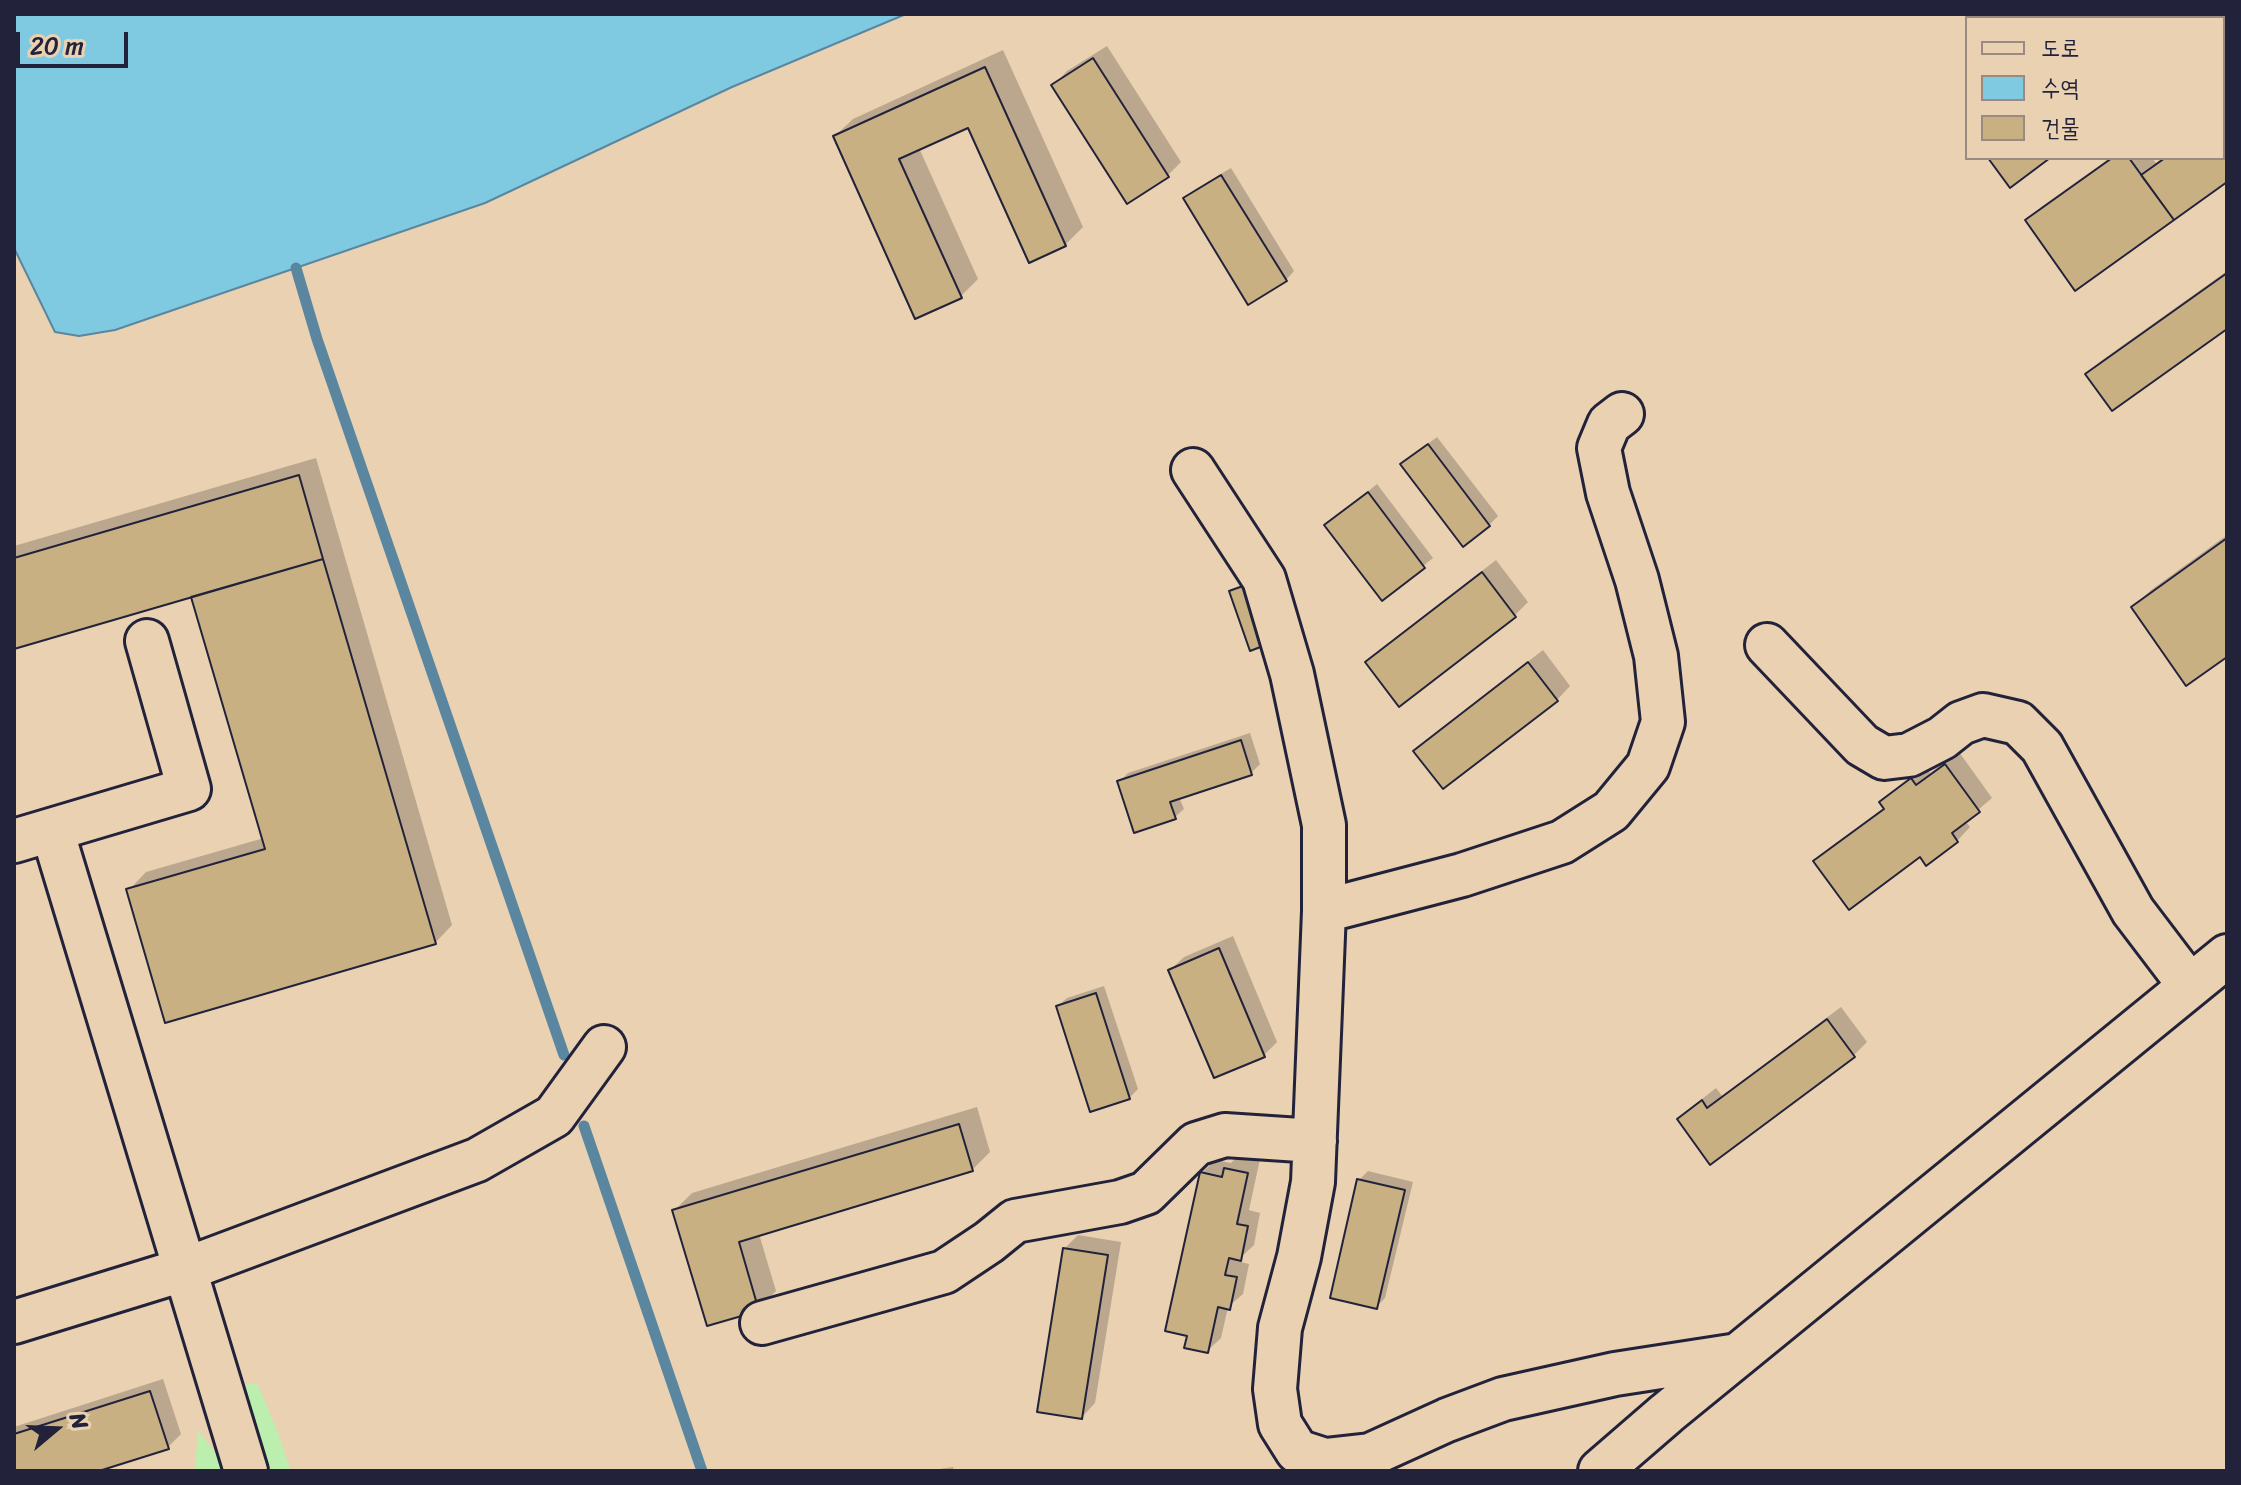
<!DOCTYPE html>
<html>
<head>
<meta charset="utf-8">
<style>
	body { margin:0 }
	#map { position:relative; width:2241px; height:1485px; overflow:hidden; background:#e9d1b1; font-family:Sriracha,"Poor Story",sans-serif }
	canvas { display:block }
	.frame { position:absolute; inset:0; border:16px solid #22223b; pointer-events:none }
	.legend { position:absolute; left:1965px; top:16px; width:260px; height:144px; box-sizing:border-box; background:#e9d1b1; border:2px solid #998b82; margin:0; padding:10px 14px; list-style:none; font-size:24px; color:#22223b }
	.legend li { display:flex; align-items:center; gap:16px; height:40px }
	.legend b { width:40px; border:2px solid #998b82 }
	.north { position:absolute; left:16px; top:1389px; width:80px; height:80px; -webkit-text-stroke:6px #e9d1b1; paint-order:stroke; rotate:71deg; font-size:22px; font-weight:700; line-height:32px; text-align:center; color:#22223b }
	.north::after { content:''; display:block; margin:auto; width:28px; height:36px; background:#22223b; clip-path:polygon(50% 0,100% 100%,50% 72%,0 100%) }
	.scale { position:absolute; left:16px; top:32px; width:112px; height:36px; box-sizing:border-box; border:4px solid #22223b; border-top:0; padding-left:10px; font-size:24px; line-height:28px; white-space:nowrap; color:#22223b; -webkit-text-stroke:6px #e9d1b1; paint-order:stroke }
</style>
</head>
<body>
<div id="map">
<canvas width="2241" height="1485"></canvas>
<div class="frame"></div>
<ul class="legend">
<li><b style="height:10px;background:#e9d1b1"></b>도로</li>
<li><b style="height:22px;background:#80cae1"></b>수역</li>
<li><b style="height:22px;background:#c8b083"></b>건물</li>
</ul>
<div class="north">N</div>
<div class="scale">20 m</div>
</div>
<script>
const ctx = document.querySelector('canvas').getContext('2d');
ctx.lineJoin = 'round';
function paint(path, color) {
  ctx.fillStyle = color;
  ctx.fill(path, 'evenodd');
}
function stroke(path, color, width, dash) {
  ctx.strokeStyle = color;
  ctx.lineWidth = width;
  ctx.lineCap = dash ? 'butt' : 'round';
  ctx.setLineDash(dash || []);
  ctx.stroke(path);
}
paint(new Path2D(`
	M257,1383L277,1430L291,1471H263L237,1386Z
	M198,1431L219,1457L223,1471H196L195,1465Z`), '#bceeae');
const water = new Path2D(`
	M14,14H906L732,87L485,203L115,330L79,336L55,332L14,248Z`);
paint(water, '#80cae1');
stroke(water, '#5a879f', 2);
paint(new Path2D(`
	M1107,46L1181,162L1168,175L1127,201L1054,85L1067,71Z
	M1003,50L1083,227L1065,245L969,126L919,148L978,279L961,296L835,136L853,119Z
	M2227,112V180L2028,220L2041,207L2110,158H2152L2156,163L2162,158H2223V115Z
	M1231,168L1294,271L1286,280L1186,199L1194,190Z
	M2227,271V326L2088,375L2101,361Z
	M1437,437L1498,516L1489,525L1412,456Z
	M316,458L452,925L435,943L129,890L146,872L264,838L193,595L14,647V546Z
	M1377,484L1433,558L1382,599L1327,525Z
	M2227,535V654L2133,607L2151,590Z
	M1496,560L1528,602L1515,615L1368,662L1381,649Z
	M1543,650L1570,686L1557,700L1416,751L1429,738Z
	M1250,733L1260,764L1251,773L1179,797L1184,809L1175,817L1119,782L1128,773Z
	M1959,752L1992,798L1965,821L1970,827L1957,841L1920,854L1816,861L1829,848L1885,807L1881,802L1895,789L1925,766L1930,773Z
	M1233,936L1277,1042L1264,1055L1170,970L1184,957Z
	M1104,986L1138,1089L1129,1098L1058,1006L1067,998Z
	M1841,1007L1867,1042L1854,1055L1710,1162L1679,1119L1693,1106L1716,1088L1722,1096Z
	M977,1107L990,1152L972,1170L759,1234L776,1291L758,1309L674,1211L692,1193Z
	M1239,1155L1260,1159L1249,1210L1260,1213L1254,1245L1237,1261L1249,1264L1243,1294L1228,1307L1221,1338L1207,1351L1202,1173L1215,1160L1231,1163Z
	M1368,1171L1413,1182L1385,1298L1376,1307L1359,1180Z
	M1078,1235L1121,1242L1095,1403L1082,1417L1064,1249Z
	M163,1379L181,1434L168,1447L93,1471H14V1427Z
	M953,1467L954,1471H926Z`), '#0003');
stroke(new Path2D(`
	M296,268L317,339L564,1055
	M584,1126L702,1471`), '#5a879f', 11);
const building = new Path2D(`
	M2175,14H2227V26L2223,29V18H2170Z
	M1093,58L1169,177L1127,204L1051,85Z
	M985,67L1066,246L1029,263L968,128L899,159L962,298L915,319L833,136Z
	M2227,114V182L2174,220L2141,175L2165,158H2223V117Z
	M1988,158H2050L2010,188Z
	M2112,158H2129L2174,220L2075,291L2025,220Z
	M1221,175L1287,281L1248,305L1183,198Z
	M2227,273V329L2112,411L2085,374Z
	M1428,444L1490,526L1463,547L1400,464Z
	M299,475L323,559L14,649V558Z
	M1368,492L1425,568L1382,601L1324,525Z
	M2227,538V657L2186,686L2131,607Z
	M323,559L436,944L165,1023L126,889L265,849L191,597Z
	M1482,572L1516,617L1399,707L1365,662Z
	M1254,582L1276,641L1250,651L1229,591Z
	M1528,662L1558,701L1443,789L1413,751Z
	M1241,740L1252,775L1170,802L1176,819L1134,833L1117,781Z
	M1945,764L1980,812L1952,833L1958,842L1926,866L1920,857L1849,910L1813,861L1884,809L1879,802L1911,778L1916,785Z
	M1219,948L1265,1057L1214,1078L1168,970Z
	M1096,993L1130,1099L1090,1112L1056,1006Z
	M1827,1019L1855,1057L1710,1165L1677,1119L1702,1100L1707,1108Z
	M959,1124L973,1171L739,1242L759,1311L707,1326L672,1210Z
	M1224,1168L1248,1173L1237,1224L1248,1226L1241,1261L1229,1258L1225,1275L1237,1277L1230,1310L1218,1307L1208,1353L1184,1348L1187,1336L1165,1331L1200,1172L1222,1177Z
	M1357,1179L1405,1190L1377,1309L1330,1298Z
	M1063,1248L1108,1255L1082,1419L1037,1412Z
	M150,1391L169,1449L99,1471H14V1434Z`);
paint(building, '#c8b083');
stroke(building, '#22223b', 2);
const minor = new Path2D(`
	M1193,470L1264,579L1292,674L1324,825V911L1313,1182L1299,1257L1280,1328L1275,1389L1280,1424L1297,1451L1325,1460L1370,1455L1447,1420L1503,1399L1615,1374L1738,1355
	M1767,645L1862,745L1884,758L1909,755L1942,738L1961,723L1983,715L2018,723L2042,747L2133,911L2190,986
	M52,830L246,1471
	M14,841L189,789L147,641
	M1324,911L1462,875L1562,842L1611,811L1648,766L1663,722L1656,656L1637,580L1608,493L1599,448L1609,424L1622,414
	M14,1322L186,1269L477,1160L554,1116L604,1047
	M762,1323L944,1272L989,1242L1015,1221L1120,1202L1146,1193L1196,1144L1225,1135L1315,1141
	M1600,1471L1667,1413L2227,956`);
stroke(minor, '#22223b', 48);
stroke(minor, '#e9d1b1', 42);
</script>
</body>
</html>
